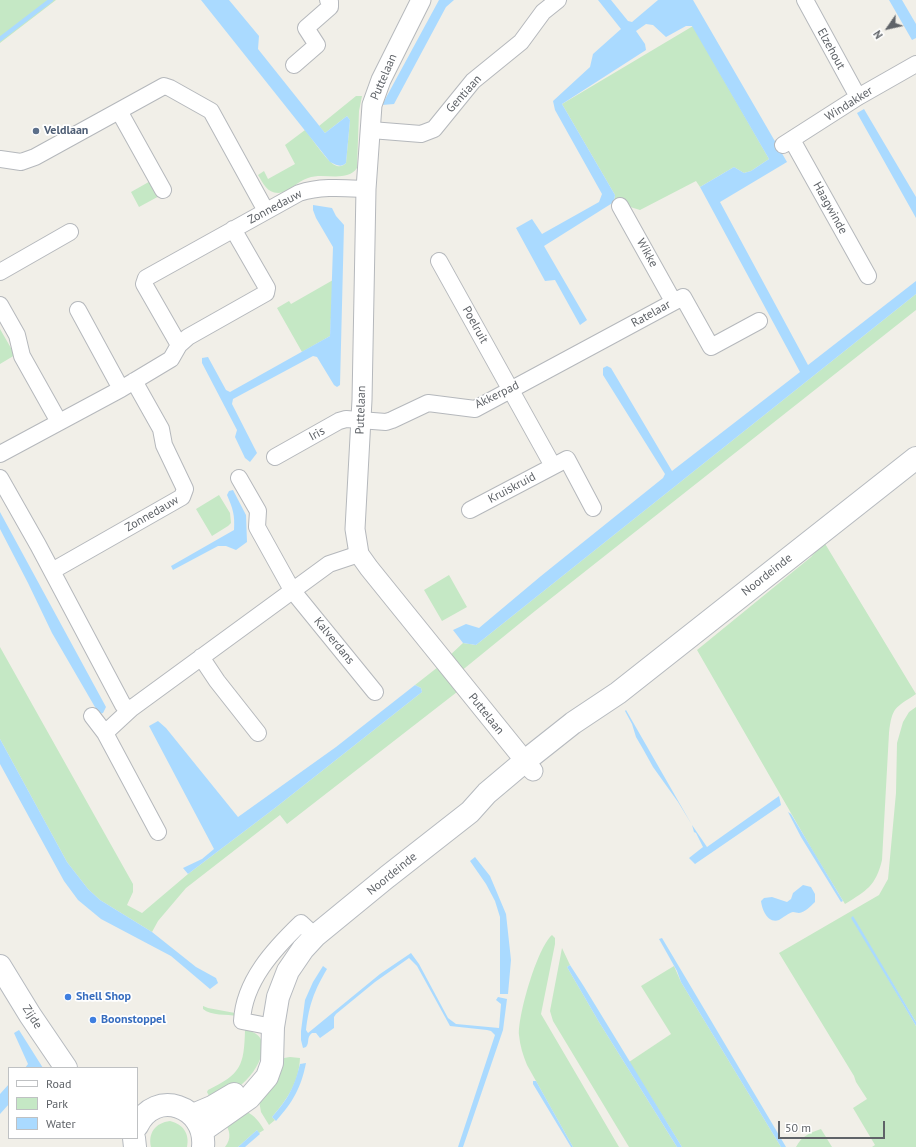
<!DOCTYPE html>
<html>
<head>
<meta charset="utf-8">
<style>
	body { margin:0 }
	#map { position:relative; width:916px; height:1147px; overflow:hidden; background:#f1efe8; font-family:"PT Sans",sans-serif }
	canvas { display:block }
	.legend { position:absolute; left:8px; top:1067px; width:130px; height:72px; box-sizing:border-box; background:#fff; border:1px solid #bfc1c3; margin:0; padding:5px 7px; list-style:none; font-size:12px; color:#5f6368 }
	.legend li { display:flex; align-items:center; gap:8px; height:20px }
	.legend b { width:20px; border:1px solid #bfc1c3 }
	.north { position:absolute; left:868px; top:8px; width:40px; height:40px; -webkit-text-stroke:3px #fff; paint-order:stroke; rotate:236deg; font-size:11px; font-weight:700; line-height:16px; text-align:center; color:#5f6368 }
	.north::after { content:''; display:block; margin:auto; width:14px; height:18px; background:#5f6368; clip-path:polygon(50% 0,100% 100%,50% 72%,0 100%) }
	.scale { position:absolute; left:778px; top:1121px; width:107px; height:18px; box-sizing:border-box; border:2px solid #5f6368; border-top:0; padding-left:5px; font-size:12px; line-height:14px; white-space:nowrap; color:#5f6368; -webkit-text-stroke:3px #fff; paint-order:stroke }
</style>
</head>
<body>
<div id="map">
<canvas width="916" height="1147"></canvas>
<ul class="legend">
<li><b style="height:5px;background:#fff"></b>Road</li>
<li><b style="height:11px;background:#c5e8c5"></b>Park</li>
<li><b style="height:11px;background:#aadaff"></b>Water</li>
</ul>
<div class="north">N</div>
<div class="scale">50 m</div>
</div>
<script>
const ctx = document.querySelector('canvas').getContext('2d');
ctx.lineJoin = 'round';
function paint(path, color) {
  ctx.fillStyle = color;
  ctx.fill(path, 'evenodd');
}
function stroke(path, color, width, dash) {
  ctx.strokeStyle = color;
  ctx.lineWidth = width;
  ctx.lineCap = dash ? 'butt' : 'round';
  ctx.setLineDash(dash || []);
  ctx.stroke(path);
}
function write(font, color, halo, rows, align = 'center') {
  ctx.font = font + ' "PT Sans",sans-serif';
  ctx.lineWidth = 3.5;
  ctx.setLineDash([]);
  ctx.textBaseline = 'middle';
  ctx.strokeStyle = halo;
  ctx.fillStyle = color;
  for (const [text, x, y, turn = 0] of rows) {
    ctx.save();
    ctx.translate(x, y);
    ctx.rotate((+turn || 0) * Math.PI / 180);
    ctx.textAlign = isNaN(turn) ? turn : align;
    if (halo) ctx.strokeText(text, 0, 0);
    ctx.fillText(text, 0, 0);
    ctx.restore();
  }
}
paint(new Path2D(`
	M0,0H56L0,43Z
	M693,26L769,159L751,171L744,173L734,167L700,187L696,181L640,210L614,202L615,195L562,104Z
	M356,96H362L359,111L357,168C347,183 323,172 308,178C298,181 288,193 278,193C267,193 263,183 258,175L264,171L268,179L295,164L285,145L305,130C312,138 328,164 337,166C341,167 344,165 346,163L350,120L347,116L325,133L319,126Z
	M154,179L163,194L139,207L131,192Z
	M333,280L330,336L302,352L277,308L289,301L291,304Z
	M916,294V310L535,611L460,672L448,657L463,643L476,645Z
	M0,329L15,355L0,364Z
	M219,495L230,513L231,523L228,526L212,536L196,509Z
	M824,542L916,694C895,708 892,707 889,733L882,860C876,886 866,891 845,904L814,853L697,650L811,557Z
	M449,575L467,607L442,621L424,590Z
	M0,647L133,884V892L127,905L142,913L188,874L275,808L422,692L421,688L415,685L438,667L457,692L287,824L280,815L186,888L158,921L152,932L100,900L88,889L67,862L0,739Z
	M916,707V1022L852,917L916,1026V1147H872L875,1145L853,1108L867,1099L856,1082L854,1076L779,953L879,895L888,879L896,793L897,743L903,722L909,712Z
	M552,935L555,938V944L541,1014L619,1147H573L527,1065C523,1055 520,1046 519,1035C518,1015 537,948 552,935Z
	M562,948L570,965L567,967L599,1022L677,1147H629L553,1021L550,1011Z
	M674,966L681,982L781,1147H682L629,1062L671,1034L641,986Z
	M203,1006L208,1008L235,1013L237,1016C227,1014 211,1016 203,1009Z
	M245,1030C278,1035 258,1072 241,1085C232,1091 220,1093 209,1096L207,1092L208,1090C241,1074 244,1066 245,1030Z
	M290,1057L300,1058C299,1082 287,1100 272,1117L275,1120L269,1125L261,1112L259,1101L280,1062L284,1058Z
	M246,1112C254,1114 260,1123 264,1130L259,1133L257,1130L238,1147H225C232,1138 230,1130 224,1122Z
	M170,1121C183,1124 190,1134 187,1147H151C148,1133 155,1123 170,1121Z
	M821,1129L832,1147H796C802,1136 809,1133 821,1129Z`), '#c5e8c5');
paint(new Path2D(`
	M201,0H229L259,36L258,49L325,133L347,116L350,120L346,163C341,168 336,165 330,162Z
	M439,0H454L446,7L394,104L382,105Z
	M598,0H611L628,21L632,22L658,0H693L787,162L720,202L808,365L916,281V294L476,645L463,643L453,630L466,624L479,628L541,576L663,478L665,474L603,375V368L607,366L611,368L672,471L800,372L700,187L734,167L744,173L751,171L769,159L692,26H686L666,37L653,25L646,24L636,31L645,44L646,50L562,104L615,195L614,202L544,246L587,320L580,325L555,280L545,281L516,228L532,219L542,234L599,202L602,194L555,110L553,101L590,67L593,54L621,29Z
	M889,0H902L916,24V38L912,40Z
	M864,109L916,197V218L857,113Z
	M313,205L332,208L336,216L344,225L340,385L337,387L334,385L317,357L313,356L233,399L232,404L257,453L250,462L245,458L235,437L237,430L202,363V358L208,357L226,390L230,392L330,336L333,247L316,218L313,210Z
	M233,490L246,515L247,542L236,550L226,546H218L173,570L171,566L234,530C235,515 233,509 227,495L229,491Z
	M0,512L106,707L103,713L99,714L52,633L28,583L0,529Z
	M415,685L421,688L422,692L275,808L188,874L183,868L202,859L214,849L149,726L158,721L166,728L238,817L336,747Z
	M626,710L692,825L707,847L779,796L781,805L695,864L689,858L703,847L696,833L694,832L692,825L678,802L653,767L643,749L636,737L632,724L625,711Z
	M0,739L67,862L88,889L100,900L152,932L196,967L216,978L218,983L210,989L171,956L101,919L78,900L64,881L0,764Z
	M788,812L791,814L843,901L841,902L801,837Z
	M475,857L490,876L506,914L511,960L508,994H500V917L495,901L486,884L470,861Z
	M803,885L811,887L815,894V902C811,906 805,912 799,913C797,913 795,912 793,912C788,913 783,918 779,920C768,924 762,910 761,901L764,898L772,897L787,902L791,899L793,893Z
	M853,916L916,1022V1026L851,918Z
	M662,938L776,1130L786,1147H781L681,982L677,971L659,939Z
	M411,953L419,964L448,1018L456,1024L499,1028L501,1004L496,1000L498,997L507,999L503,1030L463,1147H458L495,1035L491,1031L487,1030L450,1026L417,966L409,958L375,982L336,1014L334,1017V1028L320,1038L316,1033H312C306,1038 310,1042 306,1047L303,1048L301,1040V1031L305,1000L313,982L323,966L327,969C314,991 309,1005 306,1030L308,1033L380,974Z
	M570,965L583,985L682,1147H677L599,1022L567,967Z
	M19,1030L43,1068H25L28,1064L14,1033Z
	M306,1063C301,1088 293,1102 276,1121L272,1117C288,1099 294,1088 300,1064Z
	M533,1081H536L573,1147H571L533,1084Z
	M9,1084V1104L0,1114V1094Z
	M257,1130L260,1134L245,1147H238Z`), '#aadaff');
stroke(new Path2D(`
	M0,39L51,0`), '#aadaff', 4.5);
const minor = new Path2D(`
	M805,0L858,97
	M294,65L317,45L306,28L330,7V2L328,0
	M119,111L163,190
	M371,130L421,134L434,129L473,81L521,42L543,12L558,0
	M792,140L868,276
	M783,145L858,97L916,64
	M0,159L21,162L35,157L164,86L170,88L211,111L266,211
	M620,206L673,301
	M439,261L553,466
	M0,272L70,232
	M0,305L17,335L22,356L59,422
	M78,310L121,389
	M179,345L144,284L146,278L299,193C321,186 343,188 366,189
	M0,454L121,389L171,359L179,345L188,337L266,293L267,288L233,229
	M275,457L339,421L346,419L386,422L392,420L428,403L475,409L683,297L711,347L759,321
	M0,478L38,545L123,705L128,708H132
	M239,478L258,511L257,527L292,590L375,692
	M470,510L567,459L593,508
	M52,571L182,497L185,489L164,445L161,429L134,381
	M201,657L217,681L258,733
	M92,716L105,733L132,708L329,564L359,554
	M105,733L158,832
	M273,1027L242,1021C244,981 274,949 301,923L315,936`);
const tertiary = new Path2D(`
	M421,0L381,80L372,105L366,189L362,400L355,529L359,554L369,568L533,771`);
const secondary = new Path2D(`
	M0,966L30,1015L66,1068
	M193,1115L212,1107L234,1094
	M137,1126C155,1088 207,1106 203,1147
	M202,1131L249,1098L267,1077L272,1063L273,1027L278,997L288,971L303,949L315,936L387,877L470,812L487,793L525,761L573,723L618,693L916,458
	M134,1138L135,1147`);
stroke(minor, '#b5b8bc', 18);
stroke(tertiary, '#b5b8bc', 21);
stroke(secondary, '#b6babf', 24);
stroke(minor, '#fff', 16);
stroke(tertiary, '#fff', 19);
stroke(secondary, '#fff', 22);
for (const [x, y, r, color] of [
	[36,131,4,"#5c6f8a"],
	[68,997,4,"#3f7fe0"],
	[93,1020,4,"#3f7fe0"]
]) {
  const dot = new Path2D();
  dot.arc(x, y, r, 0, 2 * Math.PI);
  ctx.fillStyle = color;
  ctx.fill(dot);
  stroke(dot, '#fff', 1.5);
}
write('12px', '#5f6368', '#fff', [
	["Elzehout",831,49,61],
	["Puttelaan",384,77,-67],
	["Gentiaan",464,94,-48],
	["Windakker",849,104,-32],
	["Zonnedauw",275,207,-28],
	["Haagwinde",830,208,61],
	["Wikke",647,253,61],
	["Ratelaar",651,314,-29],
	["Poelruit",475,325,61],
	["Akkerpad",497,395,-26],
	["Puttelaan",361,410,-88],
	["Iris",317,434,-29],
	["Kruiskruid",512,488,-28],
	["Zonnedauw",152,514,-30],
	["Noordeinde",767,575,-38],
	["Kalverdans",334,641,51],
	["Puttelaan",486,714,51],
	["Noordeinde",392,874,-39],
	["Zijde",32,1017,57]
]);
write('bold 12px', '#4e5e75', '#fff', [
	["Veldlaan",44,131]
], 'left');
write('bold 12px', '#366cbe', '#fff', [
	["Shell Shop",76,997],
	["Boonstoppel",101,1020]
], 'left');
</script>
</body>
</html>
